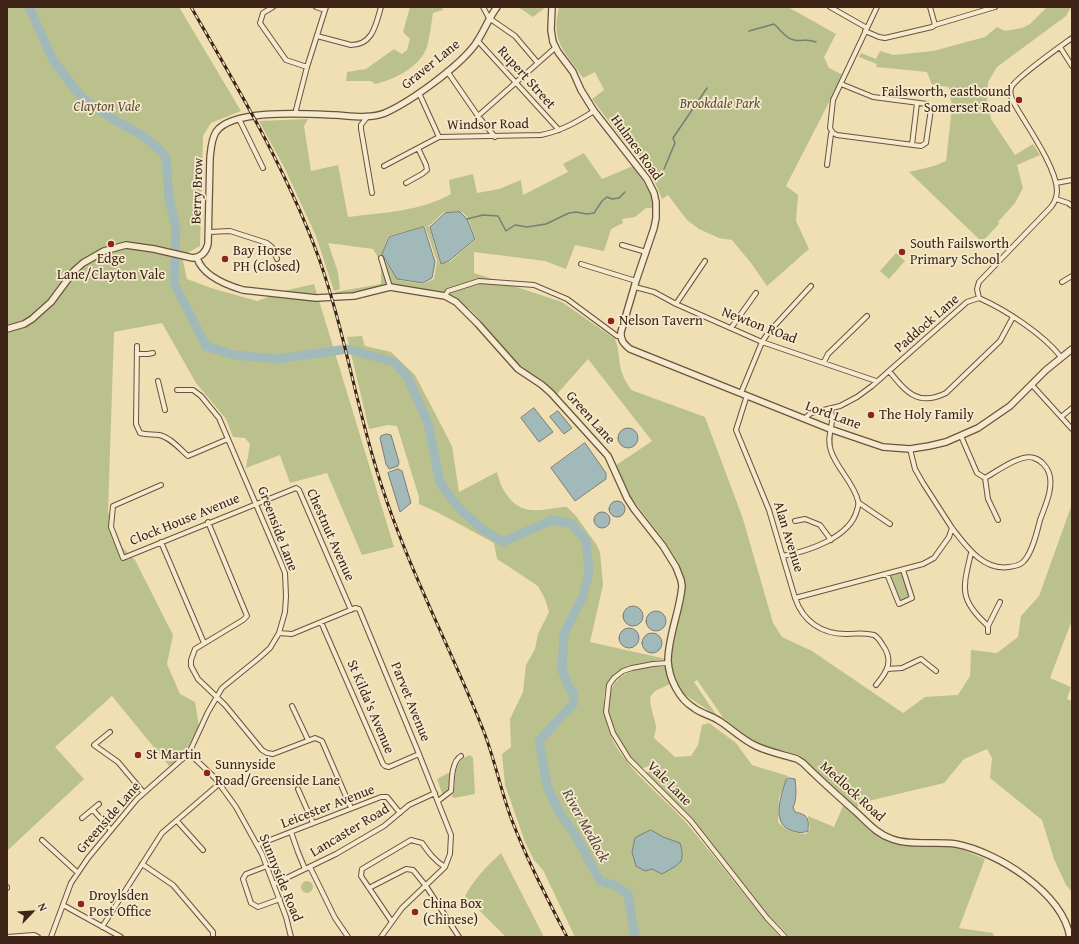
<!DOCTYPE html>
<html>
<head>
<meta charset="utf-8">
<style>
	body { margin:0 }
	#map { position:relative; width:1079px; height:944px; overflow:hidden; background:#f0dfb3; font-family:"Gentium Book Plus",serif }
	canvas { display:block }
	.frame { position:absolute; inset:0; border:8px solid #3d2416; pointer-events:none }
	.north { position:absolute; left:12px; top:892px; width:40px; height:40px; -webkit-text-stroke:3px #f5eace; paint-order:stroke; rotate:65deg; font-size:11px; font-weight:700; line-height:16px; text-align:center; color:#3d2416 }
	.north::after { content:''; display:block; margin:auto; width:14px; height:18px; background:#3d2416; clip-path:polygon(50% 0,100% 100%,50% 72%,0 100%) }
</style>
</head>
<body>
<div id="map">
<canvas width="1079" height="944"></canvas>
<div class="frame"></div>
<div class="north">N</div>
</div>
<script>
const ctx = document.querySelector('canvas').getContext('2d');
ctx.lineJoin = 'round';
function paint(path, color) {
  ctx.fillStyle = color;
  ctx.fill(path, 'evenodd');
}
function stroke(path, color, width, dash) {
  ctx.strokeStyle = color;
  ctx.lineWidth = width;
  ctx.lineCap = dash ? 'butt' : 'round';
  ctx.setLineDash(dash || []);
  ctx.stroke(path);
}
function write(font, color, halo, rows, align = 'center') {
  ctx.font = font + ' "Gentium Book Plus",serif';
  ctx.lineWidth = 3.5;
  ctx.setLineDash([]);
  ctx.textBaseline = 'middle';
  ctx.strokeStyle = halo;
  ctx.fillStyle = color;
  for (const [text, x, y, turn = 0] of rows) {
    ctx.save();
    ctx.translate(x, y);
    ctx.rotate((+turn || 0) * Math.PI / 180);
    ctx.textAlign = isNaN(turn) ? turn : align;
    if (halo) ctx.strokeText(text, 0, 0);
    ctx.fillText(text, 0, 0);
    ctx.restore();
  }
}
paint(new Path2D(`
	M7,7H179L241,111L211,123L203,136L200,246L182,256L187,279L211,288L257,301L288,290L314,284L394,547L362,555L327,473L290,483L280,455L246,468L250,444L245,438L233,437L226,419L196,383L162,323L114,332L108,512L123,548L135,560L173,635L167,664L180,694L195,702L199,726L187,749L170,767L112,696L55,747L84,779L7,851Z
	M410,7H442L443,10L433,13C431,24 430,37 427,47C420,67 394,80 375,84L371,81H346L347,72L366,69L394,49L402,54L407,50L410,39L403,32Z
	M518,7H546L533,17Z
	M559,7H788L836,34L824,57L829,68L843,75L786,186L798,195L796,221L809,249L767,286L751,263L732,240L719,238L699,229L687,220L668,195L662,199L654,180L639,157L620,136L592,99L604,90L595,72L583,78C575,65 562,53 558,38C555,28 557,17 559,7Z
	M1044,7H1071L1066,16L997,67L988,82L987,100L991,119L1015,155L1033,144L1040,155L1017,165L1023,188L1015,203L998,222L999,224L982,242L909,172L934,166L946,161L952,107L949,87L932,85L927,72L876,67L877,64L859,57L861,53L876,59L880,51L893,55L933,51L985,37L997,27L1005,31L1022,28L1030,24L1046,8Z
	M308,119L304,126L311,171L338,165L348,217C381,213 422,211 451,194L449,180L473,174L477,193L499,189L521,180L523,195L568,172L563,164L584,153L602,179L633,166L650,192L655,208H646L635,217L622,219L623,223L611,229L604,251L575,245L566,269L545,261L474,252V273L562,302L615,339C620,351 618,361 622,373C624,379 628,385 631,390L705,417L743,519L773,623L782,637L812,651L903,713L925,697L958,695L970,676L971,650L997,653L1018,637L1021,616L1039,596L1072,504V620L1050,678L1071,687L1067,699L1072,701V892L1066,885L1054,859L1042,820L990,778L992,758L987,749L964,759L944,783L860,803L857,808L799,755L759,745L724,719L697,680L694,682L717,716L682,693L673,676L670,659L683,600L685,589L684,579L678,562L664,540L629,495L615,466L652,441L588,359L557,394L547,385L520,368L473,312L450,294L432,291L380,288L337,295L335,292L381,284V266L386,262L398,280L423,284L434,279L437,261L425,226L388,236L382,254L386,261L382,264L373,249L328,243L338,272L340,289L334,291L316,236L285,169L259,121ZM444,212H462L468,218L476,239L450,262L440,264L429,226H426L430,225Z
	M896,253L905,261L889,279L880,271Z
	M362,336L365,346L391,352L415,375L452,446L459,492L497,472C499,479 501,487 505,492C520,517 540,510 563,507H567L576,516L596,544L600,552L603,585L590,642L666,659C635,664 603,665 604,704C605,758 657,788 688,825C719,862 748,900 780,937H575L543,870L534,860L525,842L505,785L502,754L511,747L510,719L523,692L526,665L535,649L538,634L549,612L545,599L538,586L497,559L494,543L437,512L419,504V497L397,426L388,425L369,429L347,337ZM651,830L663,837L680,843L663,874L652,869Z
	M902,571L910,597L901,602L898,599L888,574Z
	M644,667H665L670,684C665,687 657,689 653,693C646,700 655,717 656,726C656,730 655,734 654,738L675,757L691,756L698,745L702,725L709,723L736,743L752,765L788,776L779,798L778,822C786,831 794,833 806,834L810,829L808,816L834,827L843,806L872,832L901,845L954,846L985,859L959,928L993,933L994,937H790L768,915L692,818L645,773L652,770L649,766L640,769C623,749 605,725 609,698C611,689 614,682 621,677C627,672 637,670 644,667Z
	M470,755L473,758L475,794L454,798L452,797C459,779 449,763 470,755Z
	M452,771L449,790L443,796L437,779Z
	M501,853L544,937H506L465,896C475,878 486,867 501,853Z
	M301 887a6 6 0 1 1 12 0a6 6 0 1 1-12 0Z`), '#bbc18c');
const water = new Path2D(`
	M460,212L467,219L475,239L449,261L441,264L430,227L445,213Z
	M424,227L435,262L432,278L423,283L397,279L382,254L389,237Z
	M534,408L553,432L539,442L521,418Z
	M558,411L572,428L564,434L550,417Z
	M618 438a10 10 0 1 1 20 0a10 10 0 1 1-20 0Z
	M387,434L391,435L399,462L398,466L389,469L386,464L380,438L381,436Z
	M585,443L606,473V479L575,501L551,468Z
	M398,469L402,471L411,503L400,512L388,473Z
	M609 509a8 8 0 1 1 16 0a8 8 0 1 1-16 0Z
	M594 520a8 8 0 1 1 16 0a8 8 0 1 1-16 0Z
	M623 616a10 10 0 1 1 20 0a10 10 0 1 1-20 0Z
	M646 621a10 10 0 1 1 20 0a10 10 0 1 1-20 0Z
	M619 638a10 10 0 1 1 20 0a10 10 0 1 1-20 0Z
	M642 643a10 10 0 1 1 20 0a10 10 0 1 1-20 0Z
	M789,778L795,779C796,786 797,801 793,807L795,812C808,815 809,818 808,831C803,833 799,833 793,831C770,825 781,796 786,780Z
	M651,830L663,837L680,843C686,864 679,864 662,874L652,869L645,871L636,866L632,852L635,838Z`);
paint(water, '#a1b9b9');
stroke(water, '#797d78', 1);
stroke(new Path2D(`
	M749,31L774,24C780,29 786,39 794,40C803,42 806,38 816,42
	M664,169L675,143L673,138L707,88
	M467,219L483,215L498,216L506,231L515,225L527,227L546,224L569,213L576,212L587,214L594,213L602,201L607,197L612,199L619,198L625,192`), '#797d78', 1.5);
stroke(new Path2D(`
	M29,7L53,60L82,98L113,119L143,136L161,151L166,158L169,198L176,228L174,283L206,346L234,355L278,359L347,349L394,362L407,376L428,423L440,483L459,508L482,529L503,542L552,520L572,524L586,541L589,572L583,596L564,634L562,669L569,688L573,692L574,697L573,704L539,741L547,786L558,810L576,836L600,881L614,885L628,894L635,937`), '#a1b9b9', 9);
const minor = new Path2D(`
	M273,7L263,13L260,23L286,60L307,67
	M316,7L325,10
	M483,7L489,18L515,36L537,62
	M830,7L867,28
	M930,7L935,25
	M865,31L879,37L885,38L932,27L935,25L995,7
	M317,36L351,45C373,45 376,24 381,7
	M477,40L559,130
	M1060,47L1072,66
	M447,71L478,116L495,137
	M419,93L439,137
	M296,113V110L307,67L326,7
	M368,116L361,125V129L372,193
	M478,116L556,47
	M239,119L263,168
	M833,133L837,135L921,146L926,143L931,109L927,104L873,97L841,84
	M833,133L830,128L833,100L877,7
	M912,145L917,103
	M827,165L831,134L833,133
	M384,166L439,137L541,135C561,131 577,122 594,111
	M406,183L422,174L427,170L426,165L418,148
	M1056,183L1072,180
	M1056,199L1068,203L1072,206
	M209,232L230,231L267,243L272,247L277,259
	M622,245L646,252
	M381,258L390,287
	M581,264L636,281
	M1062,282L1072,276
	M635,287L654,292L676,304L762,342L876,381
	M445,296L448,291L479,281L534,285L567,299L617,336H621
	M979,298L977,289L979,282L1051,207C1055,202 1057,196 1057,190C1056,167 1027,126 1015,105C1012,100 1009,94 1011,88C1014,79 1061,46 1072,38
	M676,304L705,261
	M731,328L756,293
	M137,346L136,424L140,433C147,435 153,434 159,435C170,437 180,449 188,456L228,439
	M137,354H148L153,353
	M824,362L828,354L867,316
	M889,371C906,392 918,407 946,393L1000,341L1013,317
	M158,381L165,410
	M1032,385L1072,429
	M741,393L762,342L768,333L811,286
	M747,395L736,430L769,510L795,598L923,564L934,558L949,537L952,528L923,483L915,469L910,449
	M1061,417L1072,408
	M804,419L811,413L840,406L857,397L872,386L967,302L979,298C1006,310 1043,334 1061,357
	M985,478L988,499L998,520
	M161,485L113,506L111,527L123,558L296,488L299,490L351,610
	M859,503L890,524
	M795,521L805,519L820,525L831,540
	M208,522L247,616L243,620L195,649L191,660V666L198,679L225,705L262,750L267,753L273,754L315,738L322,741L351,808
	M952,528C966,546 983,571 1009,567C1015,566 1019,566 1023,562C1032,554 1037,532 1040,520C1045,506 1054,488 1049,473C1047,467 1041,460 1034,458C1022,453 997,471 985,478L977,473L961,436
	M161,542L204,643
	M971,553C963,588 958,599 988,626
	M783,556C808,551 850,538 857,510C858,507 859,504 858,501C854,483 837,469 831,451C827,440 831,431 832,421C833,417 831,413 831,409
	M887,574L899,604L912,598L903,570
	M795,598C803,621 821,634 846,634C858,634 862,632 874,635C878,637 880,641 882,644C894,660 888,671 876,685
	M321,622L383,764L385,766L389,767L419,754
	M988,632V626L1000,602
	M279,633L292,634L355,608L359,609L419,754L451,835L450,854L445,867L402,908L381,937
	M668,663L653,664L632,668L623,671L614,678L609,685L606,712L613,733L629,759L691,821L767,918L785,937
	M887,669L902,668L921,659L936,671
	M292,706L308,740
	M110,732L94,745L118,762L144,793
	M189,753L215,778L236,807L262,854L286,917L291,937
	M298,789L313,823
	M438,801L451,791C452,781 451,762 461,756
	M93,810L111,830
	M82,818L99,804
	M177,821L203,850
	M291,832L298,852L305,869
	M42,840L78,873
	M257,845L381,797H387L400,813
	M142,864L173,885L213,932V937
	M267,866L246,874L243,879L251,903L258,907L280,899
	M310,867L335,918L348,937
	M274,884L336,854L384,826L409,805L435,793
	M7,888V887
	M369,888L406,869L413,870L426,886L459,937
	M63,905L121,937
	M392,922L361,876L362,869L411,840L422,843C429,853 435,861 445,867
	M102,927L162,833L219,784
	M7,937L34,935L38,937
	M51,937L71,883L88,858L137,799L189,753L208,712L222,688L259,658L270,648L279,633L285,612L286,596L285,573L281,563L219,418L201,396L193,390H177`);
const tertiary = new Path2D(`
	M552,7L551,30L553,42L558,52L573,72L581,90L594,111L647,179L654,193L656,202V218L654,228L636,281L621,332C620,340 624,344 630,349L830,429L883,447L910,449L929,446L946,442L978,428L1010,406L1046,370L1072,349
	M197,258C203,276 226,285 243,290L316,298L354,296L390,287L445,296L456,302L478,324L518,369L542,385L551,393L608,456L627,498L634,509L663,546L676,567L681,580L682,586C680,611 668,636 668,661C669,679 679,699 694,708C702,714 713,716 721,722C733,730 743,740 756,746C769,752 784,755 797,759L803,763C820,780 838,796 856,812C868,823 877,834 892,839C911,846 937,841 956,844C997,852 1062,892 1070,937
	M7,329L24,324L32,319L51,302L74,271L83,263L104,251L126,245L154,249L193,258C202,257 206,252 208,244L210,158C211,150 211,140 216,132C232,108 310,114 336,115C352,116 370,119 385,113C410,102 457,68 474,46C483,34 488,19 497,7`);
stroke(minor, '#6a533d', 6);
stroke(tertiary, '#6a533d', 8);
stroke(minor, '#f5eace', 4);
stroke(tertiary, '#f5eace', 5.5);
const rail = new Path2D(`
	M191,7C236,85 282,162 314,245C344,323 355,405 381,484C408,568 449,645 482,727C494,756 500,788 511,818C527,860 547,898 567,937`);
stroke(rail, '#3d2416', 3);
stroke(rail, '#f5eace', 1.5, [4.5]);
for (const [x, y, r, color] of [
	[1019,100,4,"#8f2418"],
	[111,244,4,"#8f2418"],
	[902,252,4,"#8f2418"],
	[225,259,4,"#8f2418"],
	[611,321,4,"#8f2418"],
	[871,415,4,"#8f2418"],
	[138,755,4,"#8f2418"],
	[207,773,4,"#8f2418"],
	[81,904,4,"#8f2418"],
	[415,912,4,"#8f2418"]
]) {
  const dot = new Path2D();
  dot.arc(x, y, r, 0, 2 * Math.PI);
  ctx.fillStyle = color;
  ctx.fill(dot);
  stroke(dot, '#f5eace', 1.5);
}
write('14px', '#3d2416', '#f5eace', [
	["Graver Lane",431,65,-39],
	["Rupert Street",526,78,48],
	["Windsor Road",488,125,-1],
	["Hulmes Road",636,148,54],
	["Berry Brow",198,191,-88],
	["Paddock Lane",927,324,-41],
	["Newton ROad",759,326,21],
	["Lord Lane",833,416,20],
	["Green Lane",590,418,48],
	["Clock House Avenue",185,520,-22],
	["Greenside Lane",277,529,69],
	["Chestnut Avenue",330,535,66],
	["Alan Avenue",788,537,73],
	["Parvet Avenue",410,702,68],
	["St Kilda's Avenue",370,707,67],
	["Vale Lane",669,784,45],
	["Medlock Road",852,792,42],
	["Leicester Avenue",328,807,-21],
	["Greenside Lane",109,818,-49],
	["Lancaster Road",350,831,-31],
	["Sunnyside Road",280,878,68]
]);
write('14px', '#3d2416', '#f5eace', [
	["Failsworth, eastbound",1011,92,"right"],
	["Somerset Road",1011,108,"right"],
	["South Failsworth",910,244],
	["Primary School",910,260],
	["Bay Horse",233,251],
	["PH (Closed)",233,267],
	["Edge",111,259,"center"],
	["Lane/Clayton Vale",111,275,"center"],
	["Nelson Tavern",619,321],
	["The Holy Family",879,415],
	["St Martin",146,755],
	["Sunnyside",215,765],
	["Road/Greenside Lane",215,781],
	["Droylsden",89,896],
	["Post Office",89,912],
	["China Box",423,904],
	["(Chinese)",423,920]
], 'left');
write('italic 14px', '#5c4b34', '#f5eace', [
	["Brookdale Park",720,104],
	["Clayton Vale",107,107]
]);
write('italic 15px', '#56493f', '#f5eace', [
	["River Medlock",585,826,61]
]);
</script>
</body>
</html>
